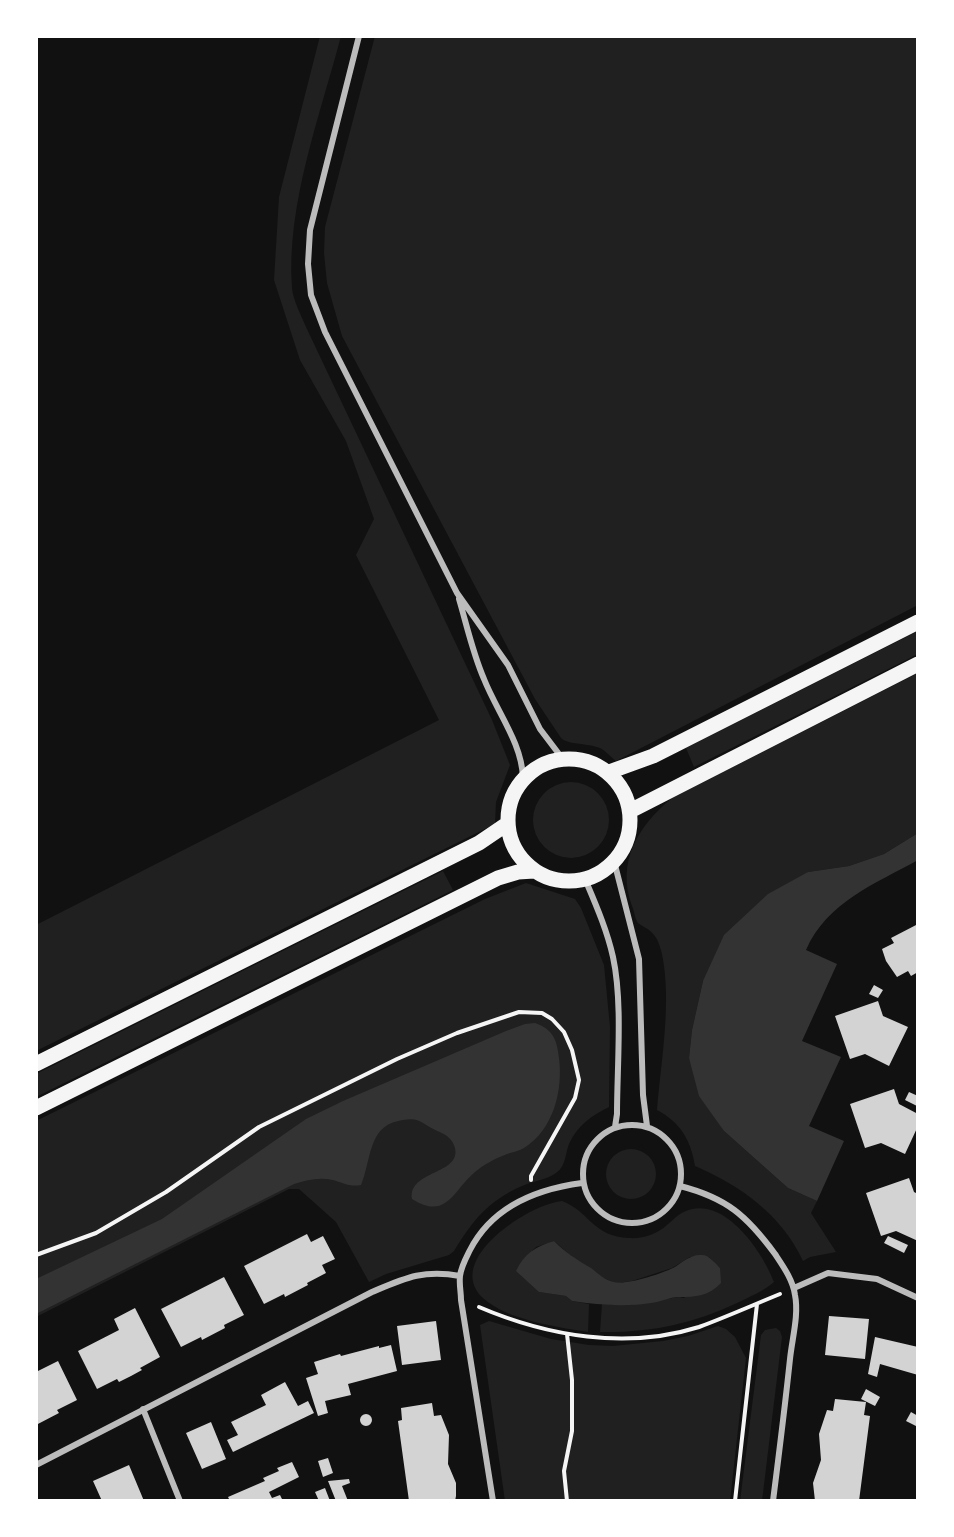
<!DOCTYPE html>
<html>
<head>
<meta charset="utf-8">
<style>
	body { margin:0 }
	#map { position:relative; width:954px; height:1537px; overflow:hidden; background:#111; font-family:Lora,serif }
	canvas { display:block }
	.frame { position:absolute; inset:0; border:38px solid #fff; pointer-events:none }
</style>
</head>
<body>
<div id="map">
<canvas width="954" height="1537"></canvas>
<div class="frame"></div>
</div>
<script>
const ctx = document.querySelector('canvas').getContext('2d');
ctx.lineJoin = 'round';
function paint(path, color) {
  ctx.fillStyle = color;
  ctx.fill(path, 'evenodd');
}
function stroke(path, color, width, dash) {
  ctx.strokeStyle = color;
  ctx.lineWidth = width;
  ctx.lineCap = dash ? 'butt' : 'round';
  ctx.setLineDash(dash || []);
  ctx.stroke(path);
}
paint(new Path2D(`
	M320,36H341C320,116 286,205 292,288C293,300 301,315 306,327L492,720L510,765L496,802L495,824L36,1051V925L439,720L356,555L374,519L346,441L300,360L274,280L279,197Z
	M375,36H918V605L616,761C611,757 606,751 600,748C588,743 568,745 561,738L535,699L342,336L327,283L324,253L325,227Z
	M918,631V654L694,767L686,748Z
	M918,673V833L884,854L849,866L808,872L703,981L692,1030L689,1058L724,1131L788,1188L817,1201L811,1213L836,1252L810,1257L803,1261C782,1215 740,1185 695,1166C691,1140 680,1122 657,1110C661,1061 672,1003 662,954C659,942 656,934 646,928C643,926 640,925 638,923C635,919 634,910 632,906C616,862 638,826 672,798Z
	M533 820a38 38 0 1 1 76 0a38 38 0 1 1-76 0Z
	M443,871L453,890L36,1097V1074Z
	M526,883L575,899L581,908L604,965L610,1027L609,1107C592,1115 577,1126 569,1144C565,1154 566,1166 556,1173C547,1180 533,1181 522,1186C488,1201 473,1220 454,1251L449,1255L386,1274L369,1282L336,1222L299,1189H289L36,1317V1121L485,899Z
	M606 1174a25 25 0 1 1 50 0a25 25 0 1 1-50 0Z
	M562,1201C589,1211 593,1237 629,1238C643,1239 657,1234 667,1225C673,1220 678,1214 686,1211C724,1195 763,1252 774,1282C764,1291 749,1297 737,1303C693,1324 649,1333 600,1332L602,1304L628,1305L679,1297L684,1298L720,1268L709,1257H690L672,1268L632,1281L616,1283L603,1278L591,1269L578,1262L554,1241L536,1247L532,1251L539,1292L566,1296L572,1301L589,1304L588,1332C557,1327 507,1320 483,1298C443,1260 529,1204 562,1201Z
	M489,1321L551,1339L589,1345L613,1346L663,1341L688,1336L718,1326L726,1329L735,1337L746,1358L730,1501H505L480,1325Z
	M776,1328L780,1331L782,1337L762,1501H740L761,1335L765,1330Z`), '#202020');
paint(new Path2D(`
	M918,833V860C875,884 827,902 806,950L837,964L802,1041L841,1057L809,1126L844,1141L817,1201L788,1188L724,1131L699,1096L689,1058L692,1030L703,981L724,935L768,894L808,872L849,866L884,854Z
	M535,1023C553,1029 557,1040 559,1058C563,1090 554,1129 524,1148C519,1151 512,1152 507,1154C496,1158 483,1165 475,1172C453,1190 447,1221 412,1199C408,1170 461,1175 455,1148C451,1133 438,1133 428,1126C417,1118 410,1118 398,1121C368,1127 371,1162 361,1185C349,1187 344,1183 333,1180C319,1177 307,1180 294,1184L36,1314V1279L162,1219L306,1119L343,1101L506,1031L525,1024Z
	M554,1241C565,1252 577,1260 591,1268C599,1274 604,1280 614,1282C628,1285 660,1274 673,1268C682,1263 690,1254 702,1255C709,1255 715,1263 720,1268L721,1283C709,1296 695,1297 679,1297C670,1297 660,1302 651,1303C626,1307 598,1305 572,1301L566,1296L539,1292L516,1271C524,1254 536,1246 554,1241Z`), '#333');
paint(new Path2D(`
	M918,924V972L911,976L908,971L897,977L886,961L882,949L894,943L891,938Z
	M874,985L883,990L878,998L869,994Z
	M878,1001L883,1016L908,1027L889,1066L865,1054L850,1059L835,1016Z
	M894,1089L899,1104L918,1114V1126L905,1154L881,1143L865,1148L850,1104Z
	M909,1092L918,1096L917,1106L905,1100Z
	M909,1178L914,1192L918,1194V1241L896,1231L881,1236L866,1193Z
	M307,1234L311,1242L323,1236L335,1259L322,1265L326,1273L307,1283L308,1285L285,1297L284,1294L264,1304L244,1266Z
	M888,1236L908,1245L904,1253L884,1243Z
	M224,1277L244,1315L224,1325L225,1328L202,1340L201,1337L181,1347L161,1309Z
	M135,1308L160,1357L140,1368L142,1370L131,1376L119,1382L117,1379L97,1389L78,1351L119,1330L114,1319Z
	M829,1316L869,1319L865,1359L825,1355Z
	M436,1321L441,1360L402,1365L397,1326Z
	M875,1337L918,1347V1375L880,1364L877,1377L868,1374Z
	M391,1345L397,1371L348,1384L351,1395L325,1401L328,1413L318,1416L306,1378L318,1374L314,1362L340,1354L341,1356L379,1346V1348Z
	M58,1361L77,1400L57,1410L59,1413L36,1425V1372Z
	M285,1382L298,1406L308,1401L314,1413L233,1452L227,1440L238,1435L231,1422L266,1405L261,1395Z
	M866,1389L880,1397L875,1406L861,1399Z
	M835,1399L866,1402L864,1415L870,1416L859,1501H815L813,1483L821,1460L819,1434L827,1410L833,1411Z
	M432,1403L434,1416L441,1415L449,1435L448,1464L456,1483V1496L455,1501H409L398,1421L402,1420L401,1408Z
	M911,1412L918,1416V1427L906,1421Z
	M360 1420a6 6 0 1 1 12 0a6 6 0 1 1-12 0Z
	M211,1422L226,1459L202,1469L186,1433Z
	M328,1458L333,1473L323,1477L318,1461Z
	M292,1462L299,1477L269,1492L272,1498L280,1495L283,1501H230L228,1497L265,1481L263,1478L279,1471L277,1468Z
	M129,1465L144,1501H102L93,1481Z
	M349,1479L350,1483L342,1486L348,1501H336L328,1481Z
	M325,1488L330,1501H319L315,1492Z`), '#d3d3d3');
stroke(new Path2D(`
	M36,1255L96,1233L166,1192L259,1127L397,1059L457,1033L519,1012L542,1013L552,1019L564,1032L572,1050L579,1080L575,1098L531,1176V1180
	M479,1307C547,1336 626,1350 699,1327C726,1317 753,1305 780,1294
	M567,1501L564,1471L572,1431V1380L567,1334
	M735,1501L757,1304`), '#f5f5f5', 4);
stroke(new Path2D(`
	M359,36L310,230L308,264L311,295L325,332L457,593L508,665L540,729L562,758
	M459,599C467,626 473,654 484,679C497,712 522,743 523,778
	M614,861L639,959L643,1095L647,1126
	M585,879C596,905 607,930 613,957C623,1003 617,1066 617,1114L615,1127
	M583 1174a49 49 0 1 1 98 0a49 49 0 1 1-98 0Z
	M680,1186C727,1198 747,1216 775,1254C783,1266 793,1280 795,1295C799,1315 792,1339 790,1359C785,1406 779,1454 773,1501
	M794,1288L828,1273L877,1279L918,1298
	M143,1409L180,1501
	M36,1465L372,1292C405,1278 424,1269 460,1276
	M493,1501L461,1300C461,1292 459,1284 460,1276C461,1267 466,1258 470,1250C492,1207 537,1189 582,1183`), '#bcbcbc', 6);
stroke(new Path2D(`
	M508 820a61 61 0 1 1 122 0a61 61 0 1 1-122 0Z
	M609,772L653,756L918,622
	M630,811L918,664
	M36,1064L479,843L507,824
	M36,1108L498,878L518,872L534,871`), '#f5f5f5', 15);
</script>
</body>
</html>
